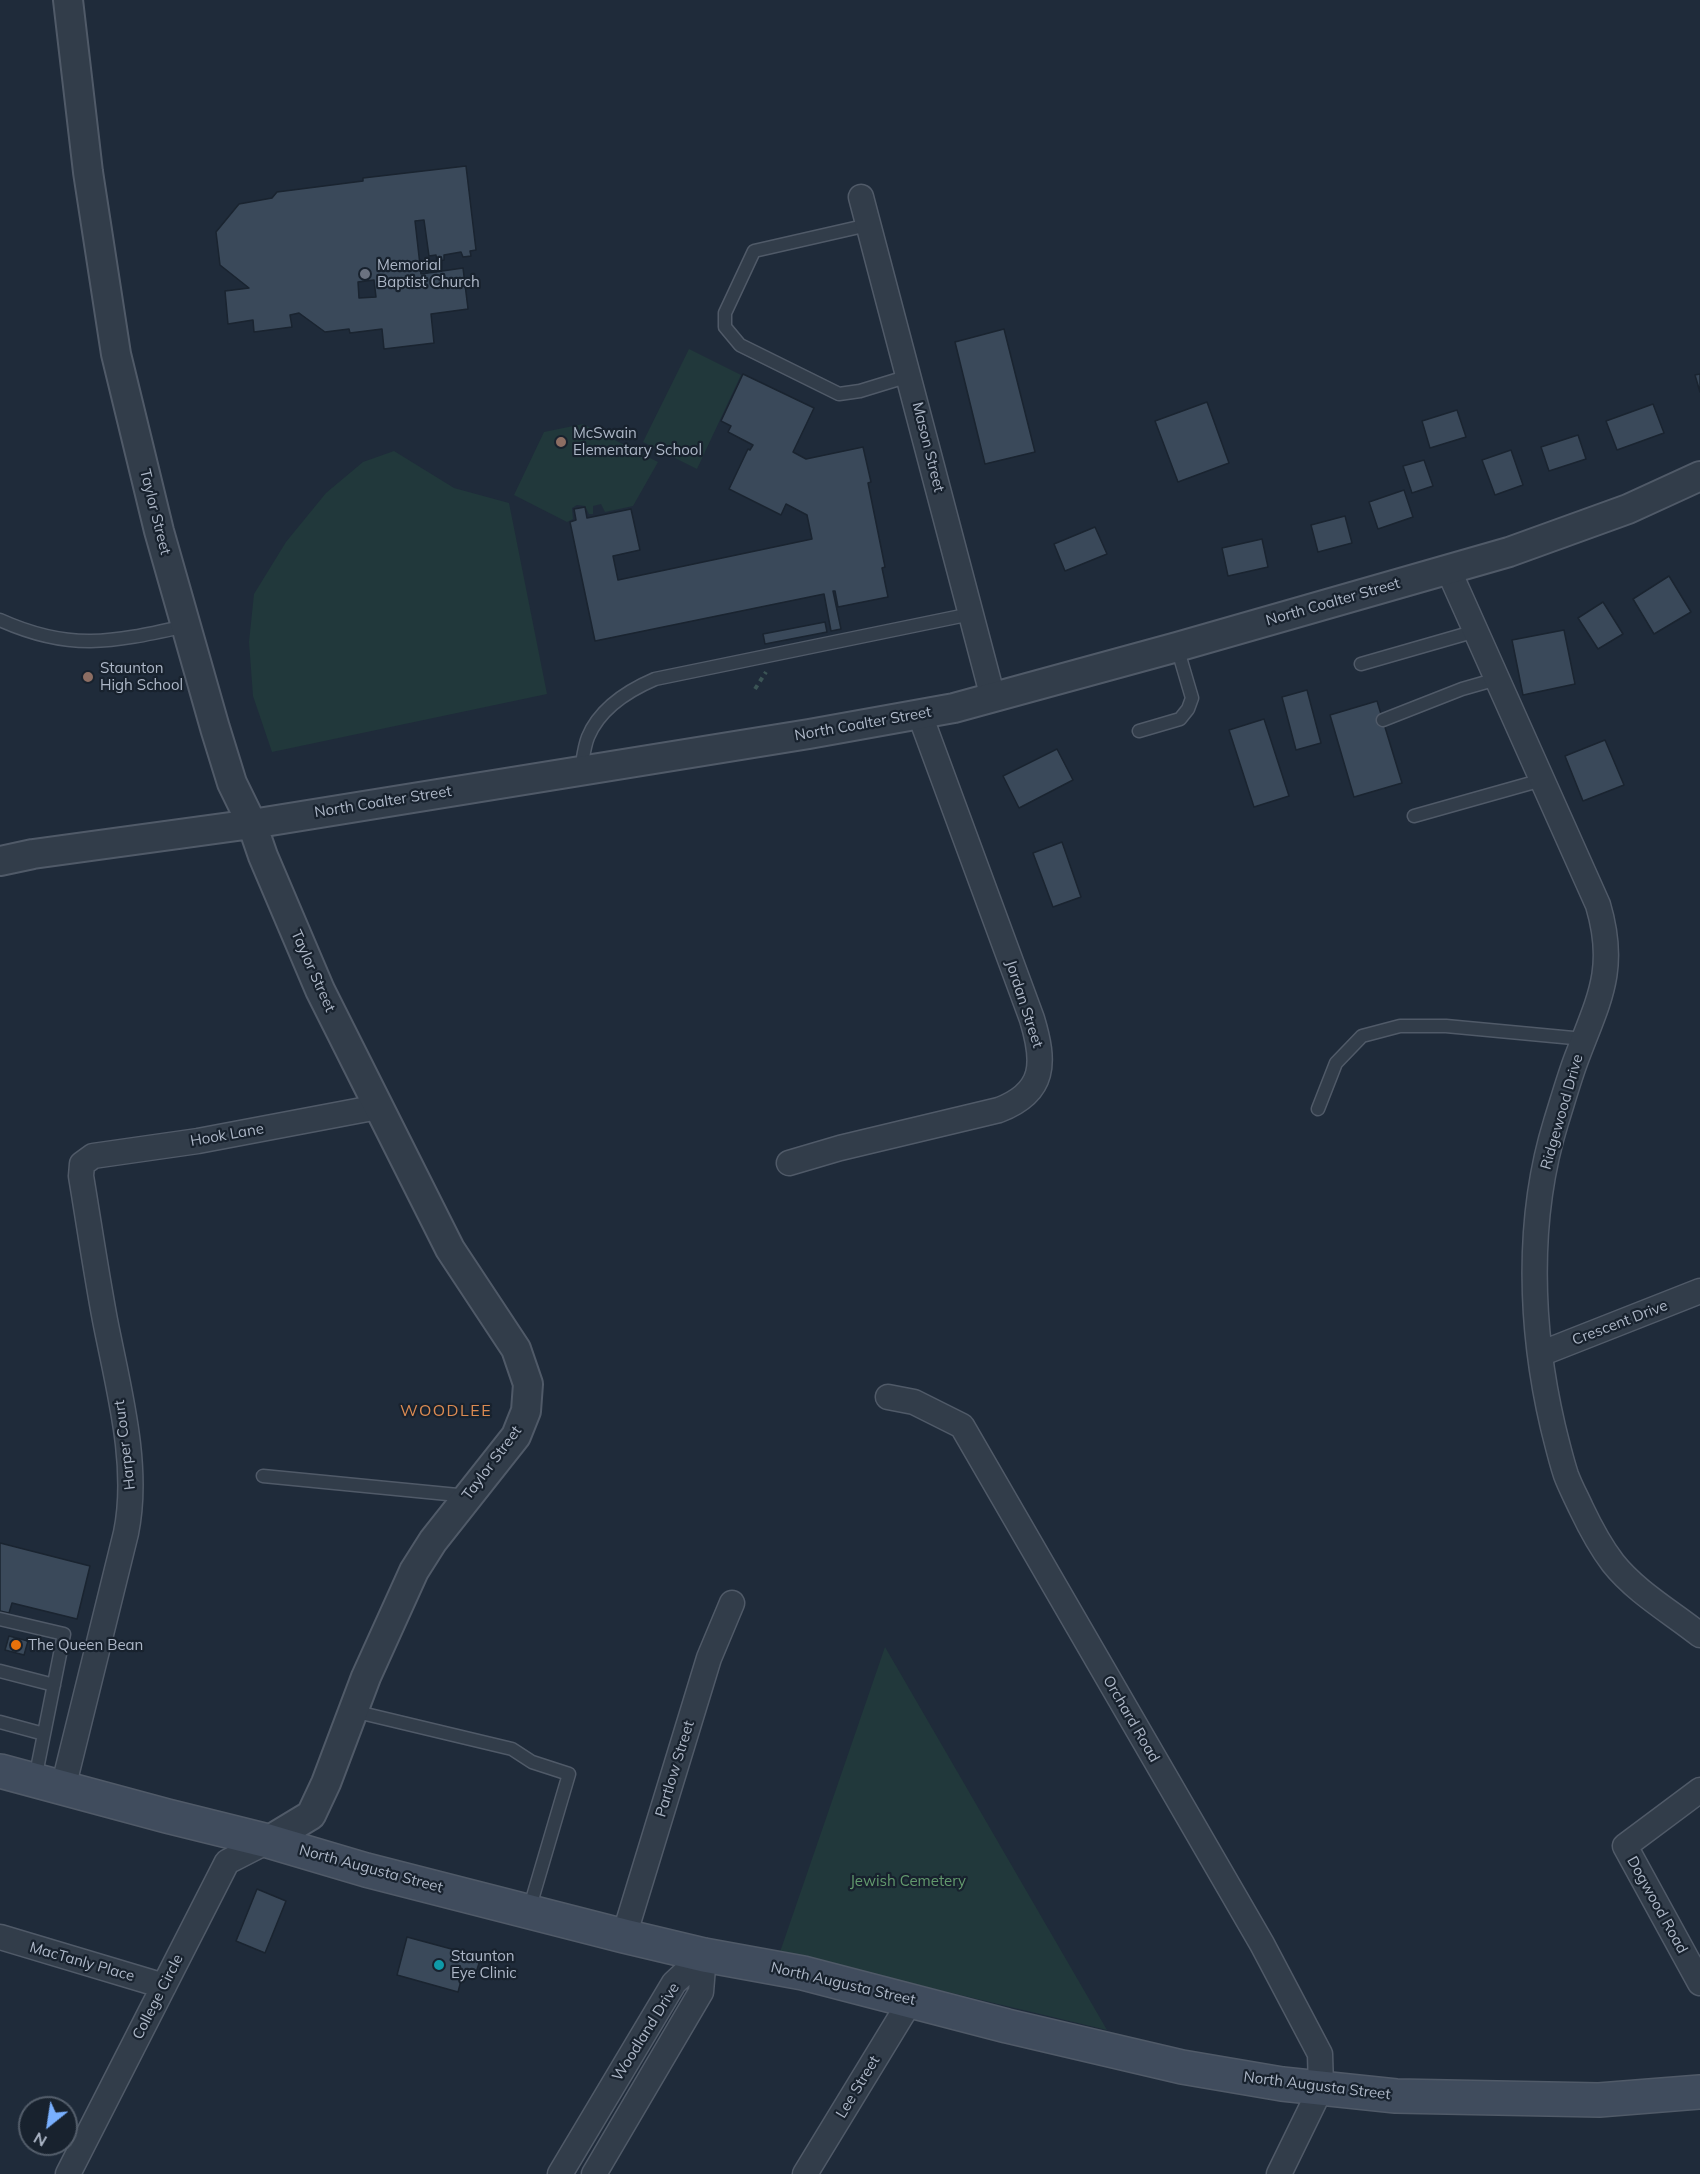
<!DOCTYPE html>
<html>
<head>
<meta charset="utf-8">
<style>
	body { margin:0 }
	#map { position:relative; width:1700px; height:2174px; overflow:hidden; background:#1f2b3a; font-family:Mulish,sans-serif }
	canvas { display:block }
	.north { position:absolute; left:18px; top:2096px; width:60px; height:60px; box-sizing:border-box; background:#18222e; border:2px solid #545e6b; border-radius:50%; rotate:210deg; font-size:16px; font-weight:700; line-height:24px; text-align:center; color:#adb7c7 }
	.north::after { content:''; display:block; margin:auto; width:21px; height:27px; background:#79b0ff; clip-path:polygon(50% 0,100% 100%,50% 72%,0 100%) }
</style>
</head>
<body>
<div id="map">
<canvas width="1700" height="2174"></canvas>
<div class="north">N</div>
</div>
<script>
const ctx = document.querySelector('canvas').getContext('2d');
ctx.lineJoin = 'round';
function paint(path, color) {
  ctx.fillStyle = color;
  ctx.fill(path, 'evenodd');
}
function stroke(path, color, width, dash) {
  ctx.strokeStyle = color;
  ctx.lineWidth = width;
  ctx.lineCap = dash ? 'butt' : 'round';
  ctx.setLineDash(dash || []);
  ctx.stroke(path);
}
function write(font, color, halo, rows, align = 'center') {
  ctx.font = font + ' Mulish,sans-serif';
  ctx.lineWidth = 4.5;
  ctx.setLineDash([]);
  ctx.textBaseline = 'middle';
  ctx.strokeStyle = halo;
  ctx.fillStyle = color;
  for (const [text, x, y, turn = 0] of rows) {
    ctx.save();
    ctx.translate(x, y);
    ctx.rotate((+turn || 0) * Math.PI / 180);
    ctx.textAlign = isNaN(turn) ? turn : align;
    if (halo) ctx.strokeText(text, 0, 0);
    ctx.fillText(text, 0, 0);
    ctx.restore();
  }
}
paint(new Path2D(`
	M689,349L741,375L697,469L643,442Z
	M583,424L658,462L633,506L605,512L601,504L593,506V514H589L585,506L577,505L572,508L573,519L567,522L514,495L544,432Z
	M394,451L454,488L509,503L547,694L272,752L253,696L249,642L254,594L286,542L326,493L363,462Z
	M885,1647L1107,2030L780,1952Z`), '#21383b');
const building = new Path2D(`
	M466,166L476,250L470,251L471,256L463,257L461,252L444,255V260L437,261L436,255L429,256L424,220L415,221L421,274L463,268L468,309L431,314L434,343L384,349L382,329L350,333L349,329L325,332L299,313L290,315L292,327L254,332L253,320L228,324L225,291L249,288L220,265L216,232L239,204L272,198L277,192L363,181V178ZM374,280L376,297L359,298L358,282Z
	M1004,329L1035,452L985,464L955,342Z
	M743,374L814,408L793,452L806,459L863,447L871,482L868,483L885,567L882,568L888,597L838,607L835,591H833L841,629L831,631L824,594L595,641L570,522L576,520L574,509L585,507L587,518L631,509L640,550L613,556L618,580L812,539L807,515L786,504L781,515L729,489L748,449L750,450L753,445L728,432L731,426L721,421Z
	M1700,374V392L1695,375Z
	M1207,402L1229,463L1178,482L1155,421Z
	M1653,404L1664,433L1617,450L1606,421Z
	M1457,410L1466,437L1430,448L1422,421Z
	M1578,435L1586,459L1549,471L1541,447Z
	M1511,450L1523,485L1495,495L1482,460Z
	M1424,460L1433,486L1412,493L1403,466Z
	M1404,490L1413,517L1378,529L1369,502Z
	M1345,516L1352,543L1318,552L1311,525Z
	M1095,527L1107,554L1065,571L1054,544Z
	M1262,539L1268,567L1228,576L1222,548Z
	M1669,576L1691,612L1654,634L1633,599Z
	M1603,602L1623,634L1598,649L1578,618Z
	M825,622L827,632L765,644L763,634Z
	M1564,630L1575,684L1523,695L1512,640Z
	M1307,690L1321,743L1296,750L1282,697Z
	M1377,701L1402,783L1354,797L1330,715Z
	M1264,719L1289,796L1254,807L1229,730Z
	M1605,740L1624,785L1583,801L1565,756Z
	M1057,749L1073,780L1019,808L1003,776Z
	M1062,842L1081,897L1053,907L1033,853Z
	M0,1543L90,1566L77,1619L12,1603L9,1613L0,1611Z
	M9,1636L28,1641L24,1655L5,1650Z
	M257,1889L286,1901L265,1953L236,1941Z
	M407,1937L481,1957L475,1976L463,1973L458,1992L397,1975Z`);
paint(building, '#3a495a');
stroke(building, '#1a2430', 1.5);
const service = new Path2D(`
	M868,225L754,251L725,313V327L740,345L839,394L860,391L909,376
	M0,620C71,652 113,642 186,626
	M1361,664L1476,631
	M1383,720L1462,689L1497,679
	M1139,731L1180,719L1188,709L1192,698L1177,647
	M581,770C583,759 584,747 588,737C600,708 627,691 655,679L971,614
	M1414,816L1542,780
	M1318,1109L1336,1063L1362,1036L1400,1026H1446L1584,1039
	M263,1476L468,1496
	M0,1619L64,1634L35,1779
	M0,1671L54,1685
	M353,1711L512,1749L532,1762L569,1774L529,1910
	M0,1722L44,1734`);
const minor = new Path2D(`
	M861,197L993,698
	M1448,569L1598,905C1617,969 1599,999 1577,1057C1569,1078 1563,1100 1556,1122C1526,1219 1530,1329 1553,1427C1557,1443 1561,1460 1566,1475C1570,1486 1576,1497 1581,1508C1590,1527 1600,1546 1613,1563C1636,1592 1671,1612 1700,1635
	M789,1163L840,1148L999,1110C1046,1092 1045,1062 1032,1019L920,715
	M1540,1354L1700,1291
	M888,1397L914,1402L962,1426L1262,1944L1320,2054L1321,2088L1279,2174
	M63,1788L126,1533C140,1465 118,1387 105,1320C96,1272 89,1224 81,1176L82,1164L93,1156L198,1141L378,1107
	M1700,1790L1625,1846L1700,1983
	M624,1936L709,1658L732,1603
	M0,1937L164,1986
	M68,2174L227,1862L268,1841
	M560,2174L674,1983L704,1955
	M594,2174L701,1992L704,1955
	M805,2174L911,2000`);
const tertiary = new Path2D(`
	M68,0L88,172L116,354L159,531L215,728L232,783L252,824L263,856L320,990L450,1249L516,1349L528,1384L526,1411L516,1436L433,1541L414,1571L366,1677L326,1783L311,1815L268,1841
	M0,861L33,854L252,824L809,734L954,708L1177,647L1509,552L1628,509L1700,476`);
const secondary = new Path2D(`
	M0,1771L167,1816L268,1841L366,1870L624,1936L704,1955L803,1973L1007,2026L1182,2067L1282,2084L1396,2096L1599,2100L1700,2092`);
stroke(service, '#505a68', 15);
stroke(minor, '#505a68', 27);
stroke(tertiary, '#505a68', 32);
stroke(secondary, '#505a68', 36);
stroke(new Path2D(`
	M755,689L766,672`), '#3b5455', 4, [4.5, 4.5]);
stroke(service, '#323d4a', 12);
stroke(minor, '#323d4a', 24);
stroke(tertiary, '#323d4a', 28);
stroke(secondary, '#404c5d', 33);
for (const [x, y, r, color] of [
	[365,274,6,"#6b7280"],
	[561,442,6,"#8d6e63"],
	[88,677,6,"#8d6e63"],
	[16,1645,6,"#e8710a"],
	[439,1965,6,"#0f9aa8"]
]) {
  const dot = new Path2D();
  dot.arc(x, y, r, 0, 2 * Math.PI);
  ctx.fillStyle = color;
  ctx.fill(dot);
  stroke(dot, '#18222e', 2);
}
write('15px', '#adb7c7', '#18222e', [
	["Memorial",377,265],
	["Baptist Church",377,282],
	["McSwain",573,433],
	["Elementary School",573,450],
	["Staunton",100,668],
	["High School",100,685],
	["The Queen Bean",28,1645],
	["Staunton",451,1956],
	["Eye Clinic",451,1973]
], 'left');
write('15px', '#adb7c7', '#18222e', [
	["Mason Street",928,447,76],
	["Taylor Street",155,512,76],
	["North Coalter Street",1333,602,-16],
	["North Coalter Street",863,724,-10],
	["North Coalter Street",383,802,-9],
	["Taylor Street",313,971,66],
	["Jordan Street",1024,1004,72],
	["Ridgewood Drive",1562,1112,-74],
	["Hook Lane",227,1135,-10],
	["Crescent Drive",1620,1323,-21],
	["Harper Court",125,1445,-97],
	["Taylor Street",492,1463,-53],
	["Orchard Road",1131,1719,60],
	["Partlow Street",675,1769,-73],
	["North Augusta Street",371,1869,15],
	["Dogwood Road",1657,1905,61],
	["MacTanly Place",82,1962,16],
	["North Augusta Street",843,1984,13],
	["College Circle",158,1997,-63],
	["Woodland Drive",646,2032,-58],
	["North Augusta Street",1317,2086,7],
	["Lee Street",858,2087,-59]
]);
write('15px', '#62996d', '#18222e', [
	["Jewish Cemetery",908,1881]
]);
ctx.letterSpacing = '1.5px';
write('16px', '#dc8b52', '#18222e', [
	["WOODLEE",446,1411]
]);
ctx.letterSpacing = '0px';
</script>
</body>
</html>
